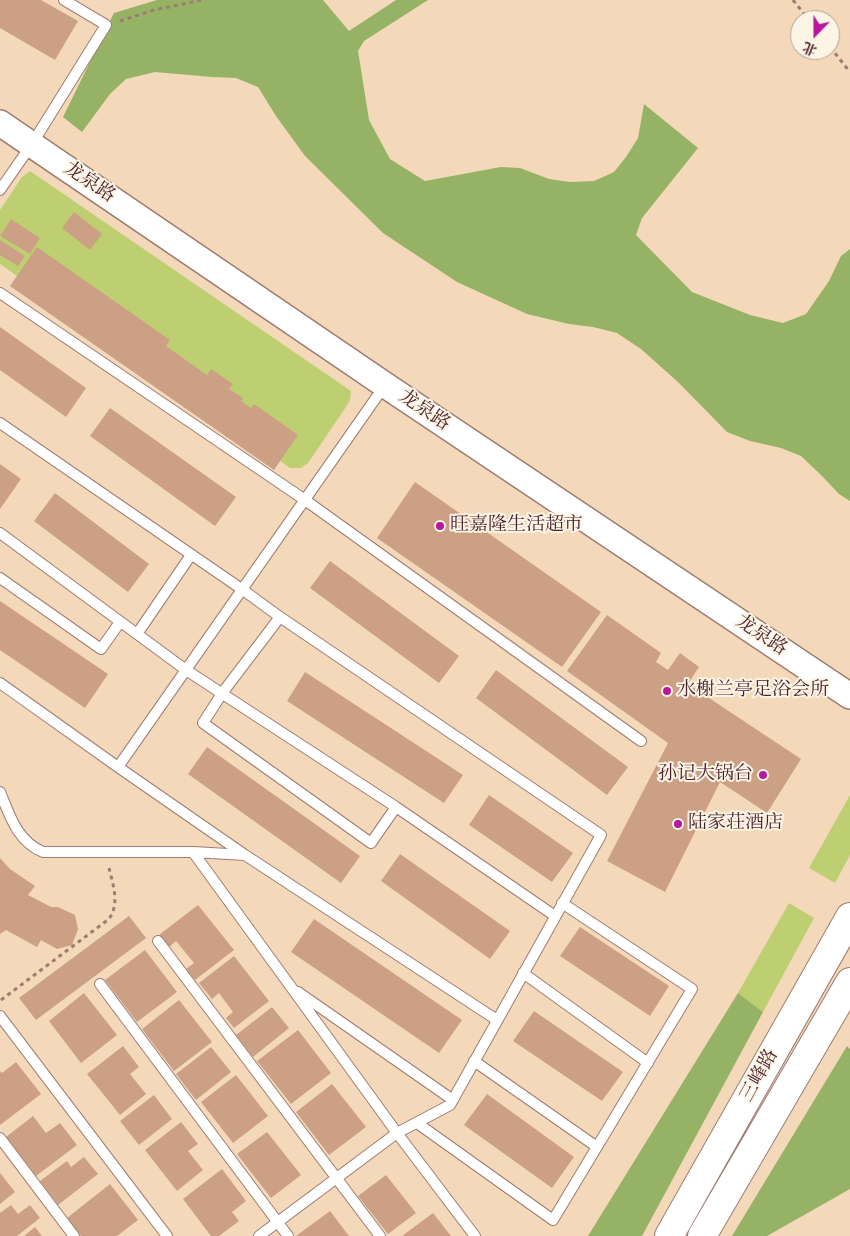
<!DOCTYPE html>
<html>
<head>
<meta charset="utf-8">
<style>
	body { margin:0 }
	#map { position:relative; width:850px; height:1236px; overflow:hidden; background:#f3d9ba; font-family:"IM FELL Double Pica","Noto Serif SC",serif }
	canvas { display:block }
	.north { position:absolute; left:790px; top:10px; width:50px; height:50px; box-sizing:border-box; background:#fcf5e5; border:1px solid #b59f9b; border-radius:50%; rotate:202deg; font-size:14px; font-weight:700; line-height:20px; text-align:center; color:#4a1f2b }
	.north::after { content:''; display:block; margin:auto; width:18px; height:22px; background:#b5179e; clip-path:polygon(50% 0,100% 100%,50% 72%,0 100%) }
</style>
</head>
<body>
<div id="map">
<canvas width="850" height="1236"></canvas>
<div class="north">北</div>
</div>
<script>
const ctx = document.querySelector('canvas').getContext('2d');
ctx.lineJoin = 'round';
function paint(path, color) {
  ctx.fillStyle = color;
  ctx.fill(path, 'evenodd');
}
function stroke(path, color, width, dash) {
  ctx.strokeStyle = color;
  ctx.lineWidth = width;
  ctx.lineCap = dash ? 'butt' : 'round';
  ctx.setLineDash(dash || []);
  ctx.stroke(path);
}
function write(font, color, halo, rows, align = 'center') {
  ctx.font = font + ' "IM FELL Double Pica","Noto Serif SC",serif';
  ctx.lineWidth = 4;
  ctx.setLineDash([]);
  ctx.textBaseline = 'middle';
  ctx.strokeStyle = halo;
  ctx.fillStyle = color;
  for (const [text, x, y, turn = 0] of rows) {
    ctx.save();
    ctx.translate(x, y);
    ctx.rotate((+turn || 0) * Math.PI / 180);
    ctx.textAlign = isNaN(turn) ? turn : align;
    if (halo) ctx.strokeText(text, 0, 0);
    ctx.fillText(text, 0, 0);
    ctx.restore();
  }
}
paint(new Path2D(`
	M30,171L351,391L350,400L346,407L308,463L301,468H290L0,264V210L22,177Z
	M850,795V855L835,883L809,868Z
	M789,903L814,918L763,1012L738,993Z`), '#becf72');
paint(new Path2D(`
	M157,0H323L349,31L396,0H428L364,41L358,51L369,120L390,159L425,181L501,167L520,168L549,179L570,182L594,181L614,172L626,157L638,138L644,104L698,148L642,218L636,235L692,292L750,315L783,323L806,314L829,281L841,256L850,249V501L839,494L822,476L801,456L781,448L750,441L727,432L679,383L641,349L617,333L593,327L569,324L527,314L457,282L383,233L305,156L276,116L258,87L236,78L212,77L155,72L126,79L110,94L82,132L63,117L114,13Z
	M738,993L763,1012L642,1236H588Z
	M847,1046L850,1049V1189L767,1236H732Z`), '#96b264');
paint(new Path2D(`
	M0,0H41L78,21L55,60L0,28Z
	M74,212L102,234L90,250L62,228Z
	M11,219L40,238L30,254L0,236Z
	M0,240L25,256L18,266L0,255Z
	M37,247L170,340L166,346L207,375L211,369L233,384L229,389L243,398L241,401L251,408L254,404L298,435L274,470L10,286Z
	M0,327L86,388L66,417L0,370Z
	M110,408L236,497L215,526L90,436Z
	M0,464L21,479L0,509Z
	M415,482L601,612L562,667L377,538Z
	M55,493L149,564L128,592L34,521Z
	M330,561L459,656L439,683L310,588Z
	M0,601L108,674L85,708L0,650Z
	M607,615L661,653L656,662L668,670L680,653L699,667L688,684L801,759L767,813L720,782L665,892L607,861L668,743L567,671Z
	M496,670L628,767L607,795L476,698Z
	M305,672L463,775L444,803L287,701Z
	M207,747L360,856L341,883L188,774Z
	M489,795L573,853L552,882L469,825Z
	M400,854L510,931L490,959L381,881Z
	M0,858L10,869L35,886L28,895L51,907H58L75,915L78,929L72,945L57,949L41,940L37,947L6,930L0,934Z
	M198,905L234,950L195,980L186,969L194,963L176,941L169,947L159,935Z
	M129,916L146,938L36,1020L19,998Z
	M314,919L462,1020L439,1053L291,952Z
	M580,927L669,986L650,1016L560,956Z
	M145,950L177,992L137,1022L105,980Z
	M234,956L269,1001L234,1028L226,1018L233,1012L219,993L212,999L199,983Z
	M84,993L117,1035L81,1063L49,1021Z
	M179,1000L212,1042L174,1071L142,1029Z
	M272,1007L289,1028L253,1057L236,1035Z
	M534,1011L623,1072L602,1101L513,1041Z
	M298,1030L331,1073L291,1104L257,1061Z
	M123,1046L139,1067L130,1074L146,1094L120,1115L87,1074Z
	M211,1047L231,1072L196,1100L176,1074Z
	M16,1062L41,1094L0,1125V1071L2,1073Z
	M236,1075L268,1116L233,1143L201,1102Z
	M332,1084L366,1127L329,1155L296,1112Z
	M487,1094L574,1157L552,1188L464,1125Z
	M154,1095L172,1119L139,1145L120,1121Z
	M33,1116L46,1133L60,1123L77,1145L36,1176L6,1137Z
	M181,1122L198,1144L188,1151L203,1170L177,1191L145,1150Z
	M267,1132L301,1175L271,1198L237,1154Z
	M84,1157L98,1174L58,1205L40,1181L67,1161L71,1167Z
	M222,1169L246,1201L232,1212L239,1221L219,1236H211L183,1199Z
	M0,1173L15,1192L0,1204Z
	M386,1175L416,1213L388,1234L358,1196Z
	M110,1184L138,1220L117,1236H81L67,1218Z
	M11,1205L18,1214L30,1205L40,1218L17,1236H0V1213Z
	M330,1211L349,1236H296Z
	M433,1213L451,1236H402Z
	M35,1227L42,1236H24Z`), '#cca085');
const service = new Path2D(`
	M0,190L32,144L106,25L64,0
	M0,293L305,500L641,741
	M0,423L243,590L280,617L601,835L450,1105L397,1133L259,1236
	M0,533L186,670L396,807L555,916
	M0,578L101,649L120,622
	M280,617L223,692L203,723L371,843L396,807
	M137,634L191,555
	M0,683L118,767L385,385
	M118,767L245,855
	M0,792C10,816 17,841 43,852H193L397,1133L475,1236
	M193,852L245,855L497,1020
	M158,941L380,1236
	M523,973L648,1063
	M100,984L288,1236
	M298,992L453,1100
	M0,1016L167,1236
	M474,1061L597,1147
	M417,1123L553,1220L692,989L562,903
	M0,1138L74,1236`);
const tertiary = new Path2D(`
	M0,123L385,385L850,696`);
const secondary = new Path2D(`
	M669,1236L850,917
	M702,1236L850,982`);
stroke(service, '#9e7c72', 12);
stroke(tertiary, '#9e7c72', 28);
stroke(secondary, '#9e7c72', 30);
stroke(new Path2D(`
	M793,0L809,20
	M120,21L154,10L202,0
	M830,47L850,72
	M1,1000L109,919C120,903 113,885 109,868`), '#9e7c72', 3, [4, 4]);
stroke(service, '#fff', 10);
stroke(tertiary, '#fff', 25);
stroke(secondary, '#fff', 28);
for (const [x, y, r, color] of [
	[440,526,5,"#b5179e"],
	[667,691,5,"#b5179e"],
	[763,775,5,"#b5179e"],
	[678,824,5,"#b5179e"]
]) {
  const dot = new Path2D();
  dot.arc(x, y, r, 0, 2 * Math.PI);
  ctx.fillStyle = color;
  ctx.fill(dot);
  stroke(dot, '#fcf5e5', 2);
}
write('19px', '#4a1f2b', '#fcf5e5', [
	["龙泉路",89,183,34],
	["龙泉路",424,411,34],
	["龙泉路",761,636,34],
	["三峰路",760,1076,-61]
]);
write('19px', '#4a1f2b', '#fcf5e5', [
	["旺嘉隆生活超市",450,526],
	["水榭兰亭足浴会所",677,691],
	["孙记大锅台",753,775,"right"],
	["陆家荘酒店",688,824]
], 'left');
</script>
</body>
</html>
